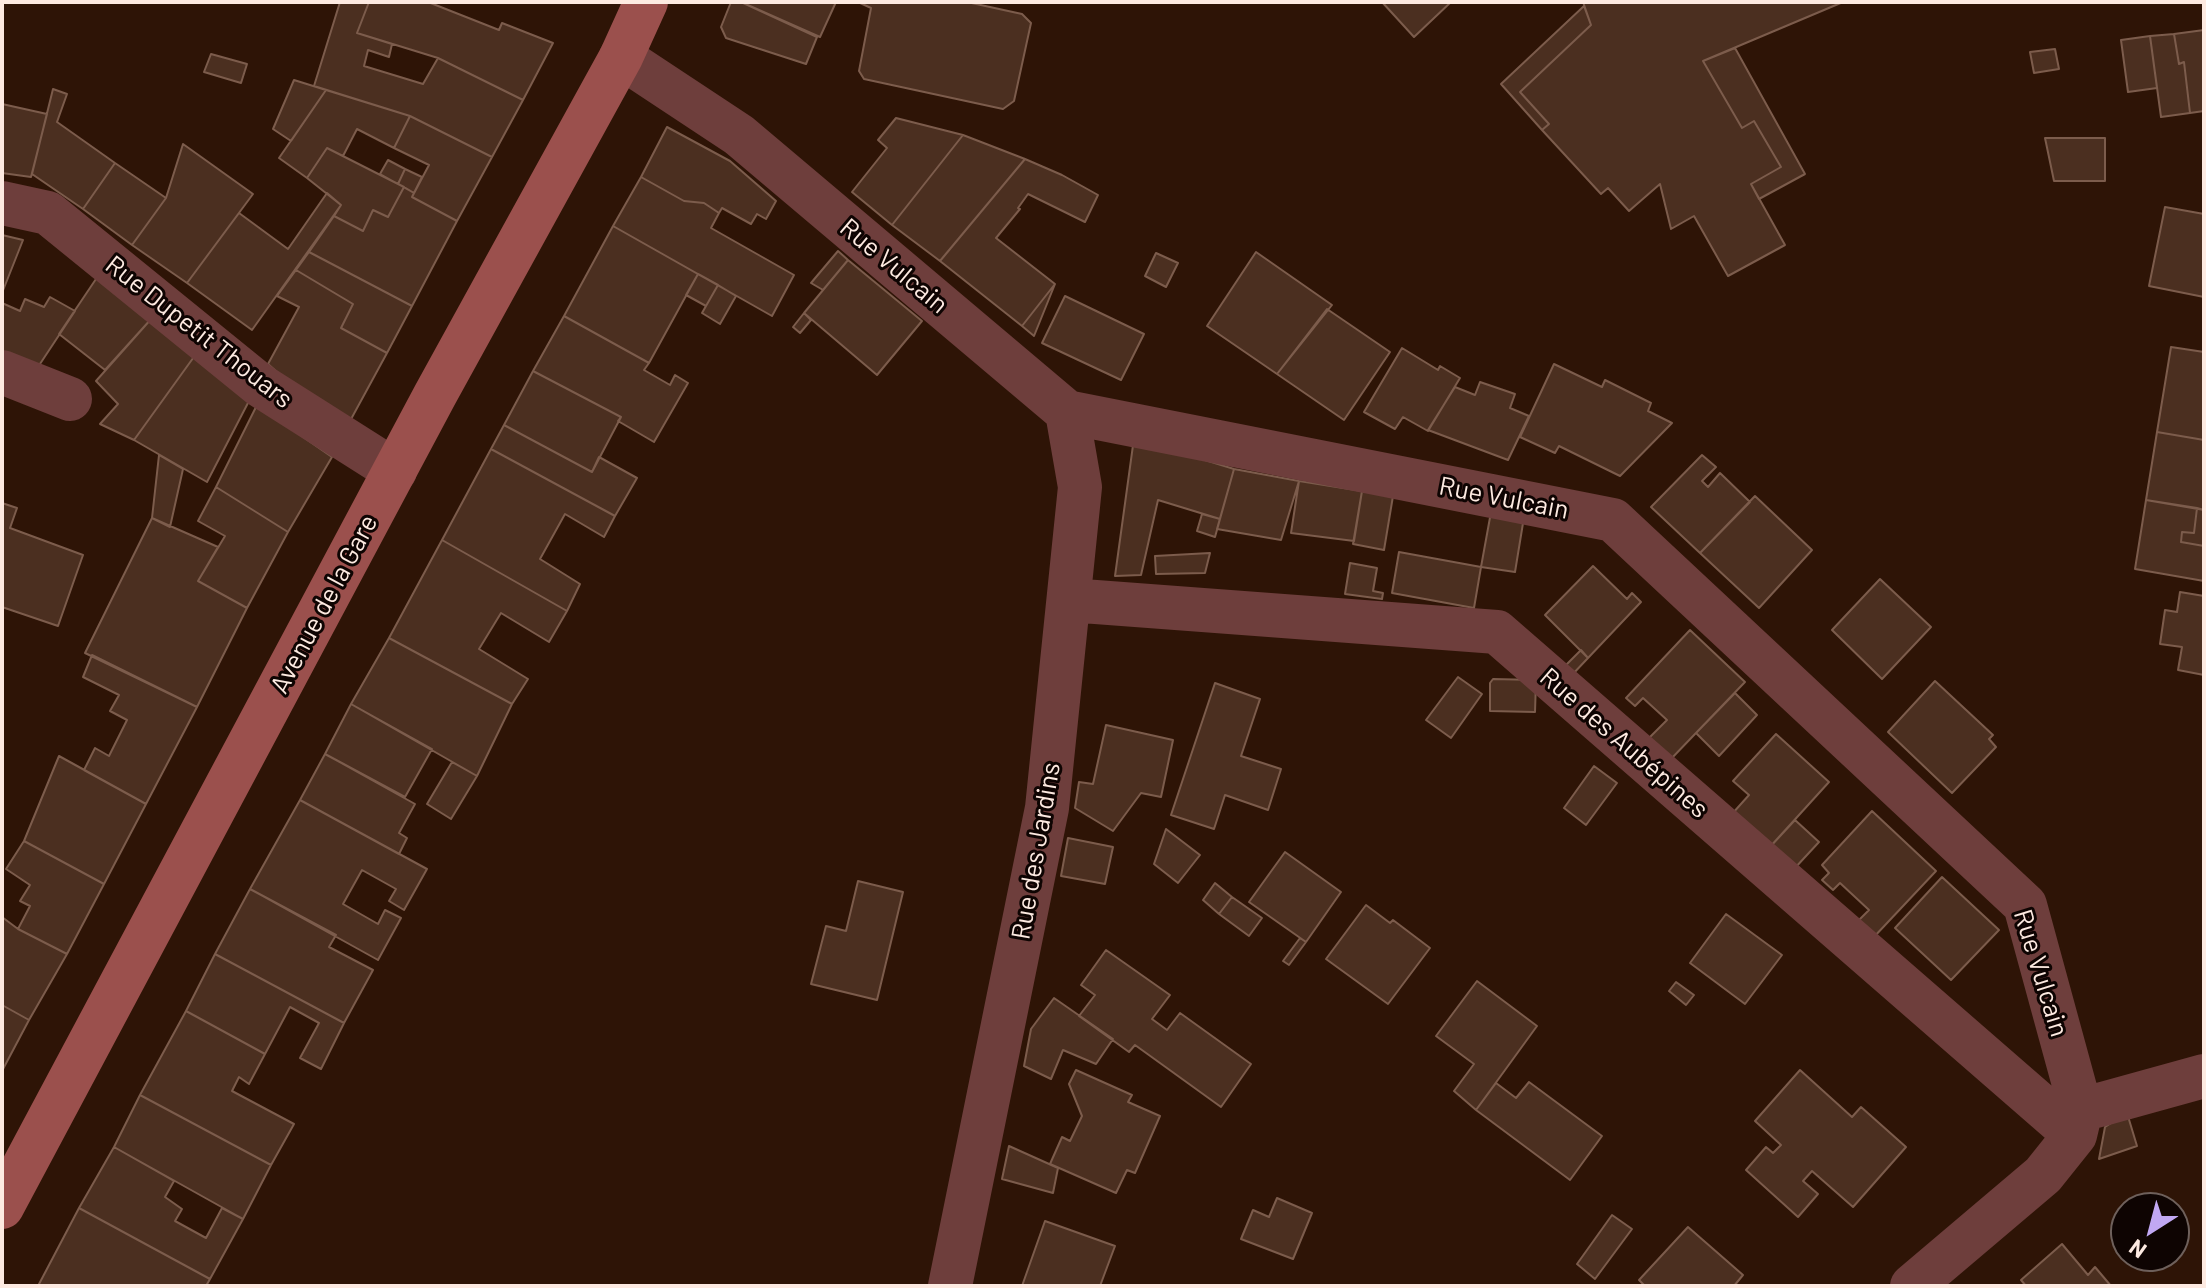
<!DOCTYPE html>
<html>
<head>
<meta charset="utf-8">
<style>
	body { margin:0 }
	#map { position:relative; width:2206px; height:1288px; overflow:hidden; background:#2e1406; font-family:Barlow,sans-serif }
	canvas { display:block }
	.frame { position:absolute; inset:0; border:4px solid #fdeae1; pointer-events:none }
	.north { position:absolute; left:2110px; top:1192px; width:80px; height:80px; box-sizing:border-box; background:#0e0402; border:2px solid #6e605b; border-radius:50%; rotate:216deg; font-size:22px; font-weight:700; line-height:32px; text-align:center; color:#fdeae1 }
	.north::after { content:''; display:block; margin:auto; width:28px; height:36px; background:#c1a8f3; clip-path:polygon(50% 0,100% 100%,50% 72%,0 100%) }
</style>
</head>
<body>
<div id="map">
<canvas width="2206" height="1288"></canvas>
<div class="frame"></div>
<div class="north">N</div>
</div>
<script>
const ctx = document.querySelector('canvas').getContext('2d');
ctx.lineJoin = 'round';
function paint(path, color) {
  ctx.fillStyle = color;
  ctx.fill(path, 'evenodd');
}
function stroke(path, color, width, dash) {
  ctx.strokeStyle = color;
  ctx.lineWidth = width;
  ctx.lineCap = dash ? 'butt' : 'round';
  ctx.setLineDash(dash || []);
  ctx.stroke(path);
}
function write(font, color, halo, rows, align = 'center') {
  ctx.font = font + ' Barlow,sans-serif';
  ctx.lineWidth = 6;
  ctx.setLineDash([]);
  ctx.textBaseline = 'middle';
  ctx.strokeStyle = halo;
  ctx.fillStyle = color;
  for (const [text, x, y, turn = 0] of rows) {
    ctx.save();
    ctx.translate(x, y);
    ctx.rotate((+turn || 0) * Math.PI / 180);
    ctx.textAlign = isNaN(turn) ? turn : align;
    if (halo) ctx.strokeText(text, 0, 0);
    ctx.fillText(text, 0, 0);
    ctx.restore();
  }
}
const building = new Path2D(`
	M340,2H369L357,33L392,44L389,57L368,50L364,66L423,84L438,58L523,100L492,157L410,116L314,86Z
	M369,2H428L499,30L502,23L553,43L523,100L438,58L357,33Z
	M731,2H741L817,37L806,64L726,38L721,27Z
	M741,2H836L820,37Z
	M858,2H967L1022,14L1031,23L1014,101L1003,109L864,79L859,71L871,8Z
	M1382,2H1451L1414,37Z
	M1583,2H1843L1703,61L1742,128L1754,121L1781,167L1751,184L1785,245L1728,276L1694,216L1671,229L1660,184L1629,211L1608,188L1601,194L1542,130L1549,124L1520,92L1591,25Z
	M1584,6L1591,25L1520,92L1549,124L1542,130L1501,84Z
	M2204,30V111L2190,113L2184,62L2179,64L2174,34Z
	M2174,34L2179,64L2184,62L2190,113L2161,117L2150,36Z
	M2150,36L2157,88L2128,92L2121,40Z
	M1735,48L1805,174L1759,199L1751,184L1781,167L1754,121L1742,128L1703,61Z
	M2055,49L2059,69L2034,73L2030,52Z
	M211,54L247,64L241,83L204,72Z
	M294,80L326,90L291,141L273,129Z
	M53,89L67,94L57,122L115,163L83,209L32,174Z
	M326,90L410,116L394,148L357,129L343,156L327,148L307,178L279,158Z
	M2,104L47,114L31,177L2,173Z
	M410,116L492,157L457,221L412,197L429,165L394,148Z
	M896,118L963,135L892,225L852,192L887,148L878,140Z
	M667,127L730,161L776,201L766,219L757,214L751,224L722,208L719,213L704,203L684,201L641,177Z
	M963,135L1025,159L940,261L892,225Z
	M2045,138H2105V181H2054Z
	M183,144L253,194L187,283L132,245L166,198Z
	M327,148L404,187L388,217L373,210L363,231L334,216L341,205L307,178Z
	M1025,159L1062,175L1098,195L1085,222L1028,194L1018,208L1020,209L996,238L1055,284L1022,326L940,261Z
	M388,160L405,169L398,184L380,174Z
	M115,163L166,198L132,245L83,209Z
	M405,169L422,177L414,193L398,184Z
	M641,177L684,201L704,203L719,213L711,228L794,275L772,316L613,226Z
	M404,187L414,193L412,197L457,221L412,306L309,252L334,216L363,231L373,210L388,217Z
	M327,193L341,205L252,330L187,283L239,213L288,249Z
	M2165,207L2204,214V297L2149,286Z
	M613,226L698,274L649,363L564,316Z
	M2,235L23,240L2,293Z
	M838,251L848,260L823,290L811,283Z
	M309,252L412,306L387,353L341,328L353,304L296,270Z
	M1256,252L1332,305L1277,374L1207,326Z
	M1156,253L1178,263L1166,287L1145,276Z
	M848,260L922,321L877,375L804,313Z
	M296,270L353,304L341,328L387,353L350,421L304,396L268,364L299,307L277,296Z
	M698,274L718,285L706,306L686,295Z
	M98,276L152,318L105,370L59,334Z
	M1055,284L1034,336L1022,326Z
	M718,285L736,296L720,324L702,313Z
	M1065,296L1144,334L1121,380L1042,343Z
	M50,297L75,311L34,373L2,360V303L20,311L25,299L44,307Z
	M1327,309L1390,352L1344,420L1277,374Z
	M804,313L811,320L800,333L793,327Z
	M564,316L649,363L644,370L670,385L675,375L688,383L654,442L618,421L621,417L533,371Z
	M152,318L196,354L134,440L100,424L118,404L96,381Z
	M2171,347L2204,352V440L2157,432Z
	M1402,348L1438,370L1440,366L1460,378L1428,431L1403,417L1395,429L1364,412Z
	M196,354L249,401L207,482L134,440Z
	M1554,364L1602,387L1605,380L1651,403L1648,411L1672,423L1620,476L1559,446L1555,453L1520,437Z
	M533,371L621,417L592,472L504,425Z
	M1480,382L1515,394L1510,408L1529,416L1508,460L1428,430L1455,387L1475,395Z
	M257,405L332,457L288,532L216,487Z
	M504,425L592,472L599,457L637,478L615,516L491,449Z
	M2157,432L2204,440V510L2146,500Z
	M1134,438L1234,469L1220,519L1158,500L1141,575L1115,576Z
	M491,449L615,516L604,537L565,514L540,559L580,584L567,611L442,540Z
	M159,455L183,469L170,527L152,518Z
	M1702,455L1716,467L1702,481L1708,487L1720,473L1750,502L1700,553L1651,507Z
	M1234,469L1299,481L1281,540L1217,529Z
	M1299,481L1362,491L1354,541L1291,533Z
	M216,487L288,532L247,608L198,581L225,536L198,521Z
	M1362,491L1393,496L1384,550L1353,544Z
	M1755,496L1812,550L1759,608L1700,553Z
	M2146,500L2197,508L2194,533L2182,532L2181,542L2204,546V581L2135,569Z
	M2,503L17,508L10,528L83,555L58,626L2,607Z
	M2197,508L2204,510V546L2181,542L2182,532L2194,533Z
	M1491,512L1524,517L1515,572L1481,567Z
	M1202,514L1220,519L1215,537L1197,531Z
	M152,518L218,547L198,581L247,608L197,707L85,653Z
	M442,540L567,611L549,642L501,613L479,649L528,679L512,704L389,638Z
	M1399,552L1481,567L1474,608L1392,593Z
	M1210,553L1205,573L1156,574L1155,556Z
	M1350,563L1377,568L1373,591L1383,593L1382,599L1345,594Z
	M1593,566L1627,599L1632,593L1641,602L1588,658L1545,615Z
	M1880,579L1931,627L1882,679L1832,630Z
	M2180,592L2204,596V675L2178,670L2182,647L2160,644L2165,610L2177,612Z
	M1690,630L1745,682L1670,760L1647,740L1667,720L1643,698L1635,706L1626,698Z
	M389,638L512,704L477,776L351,704Z
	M1581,650L1588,658L1571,676L1562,669Z
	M92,655L197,707L146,804L84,770L95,748L109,756L127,720L110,711L119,695L83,677Z
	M1458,677L1482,694L1451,738L1426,720Z
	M1493,679L1536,680L1535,712L1490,711V683Z
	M1935,681L1993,735L1989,739L1996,747L1952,793L1888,732Z
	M1215,683L1260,699L1241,756L1281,769L1268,810L1225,795L1214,829L1171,815Z
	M1735,693L1757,715L1719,756L1696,733Z
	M351,704L432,749L405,797L325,754Z
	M1106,725L1173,740L1161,797L1141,793L1113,831L1075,808L1079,782L1093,784Z
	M1776,734L1829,782L1769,848L1732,814L1749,795L1733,781Z
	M325,754L415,804L399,833L407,838L399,854L300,800Z
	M59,756L146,804L104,884L24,841Z
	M452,762L477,776L451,819L427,804Z
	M1594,766L1617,783L1586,825L1564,808Z
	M300,800L427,869L404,910L389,901L396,889L362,870L343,904L378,924L385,910L401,918L378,960L250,889Z
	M1872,811L1936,871L1872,939L1856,923L1869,910L1840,883L1833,890L1822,880L1829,873L1822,865Z
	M1795,820L1819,842L1794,869L1769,848Z
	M1166,829L1200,855L1178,883L1154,864Z
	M1068,838L1113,847L1105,884L1061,876Z
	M24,841L104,884L67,954L18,929L30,906L20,901L30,885L6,869Z
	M1285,852L1341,892L1306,942L1249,902Z
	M1942,877L1999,930L1951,980L1895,928Z
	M858,881L903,892L877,1000L811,984L826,926L846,931Z
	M1215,883L1232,897L1219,914L1203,900Z
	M250,889L336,935L329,947L373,970L344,1023L215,954Z
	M1232,897L1262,918L1249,936L1219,914Z
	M1366,905L1390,923L1393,920L1430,948L1388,1004L1326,959Z
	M1726,914L1782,955L1745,1004L1690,963Z
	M2,917L18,929L67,954L29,1020L2,1005Z
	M1300,938L1306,942L1289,965L1283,961Z
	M1106,950L1170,995L1152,1019L1167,1030L1180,1013L1251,1064L1221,1107L1135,1045L1129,1052L1079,1016L1095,995L1081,985Z
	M215,954L344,1023L321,1069L300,1058L319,1023L290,1007L265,1054L186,1011Z
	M1477,981L1537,1026L1476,1110L1454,1091L1474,1064L1436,1036Z
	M1676,982L1694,995L1686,1005L1669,991Z
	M1054,998L1113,1039L1096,1064L1063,1050L1051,1079L1024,1066L1031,1029Z
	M2,1005L29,1020L2,1071Z
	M186,1011L265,1054L249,1084L239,1077L232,1091L294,1124L271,1165L140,1095Z
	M1076,1070L1132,1095L1128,1102L1160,1116L1135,1173L1127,1170L1116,1193L1050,1164L1062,1137L1070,1141L1082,1116L1069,1084Z
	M1800,1070L1852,1117L1861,1107L1906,1147L1853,1207L1812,1171L1803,1181L1818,1194L1798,1217L1746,1170L1766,1147L1773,1153L1781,1145L1755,1121Z
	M1529,1082L1602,1136L1570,1180L1476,1110L1496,1083L1516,1098Z
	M140,1095L271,1165L243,1219L114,1147Z
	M2127,1113L2137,1146L2099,1159L2105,1127Z
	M1009,1146L1058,1168L1053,1193L1002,1179Z
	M114,1147L174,1181L165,1197L182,1209L175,1221L206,1238L222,1208L243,1219L210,1279L79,1208Z
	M1277,1198L1312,1213L1293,1259L1241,1239L1253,1210L1269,1217Z
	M79,1208L210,1279L206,1286H38Z
	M1612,1215L1632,1229L1595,1279L1577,1264Z
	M1045,1221L1115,1246L1100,1286H1022Z
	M1688,1227L1743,1275L1734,1286H1645L1639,1280Z
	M2062,1244L2088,1275L2095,1267L2111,1286H2026L2021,1280Z`);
paint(building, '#4b2f20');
stroke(building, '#7c5c4c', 2);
stroke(new Path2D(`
	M621,57L739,135L1067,412L1613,520L2025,905L2081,1110L2075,1135L2043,1175L1912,1286
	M2,203L48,213L261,386L395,471
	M2,372L70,399
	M1069,600L1497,632L2075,1135
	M2081,1110L2204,1076
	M950,1286L1047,808L1080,487L1067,412`), '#6e3e3c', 44);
stroke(new Path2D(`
	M2,1207L435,395L621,57L646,2`), '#9b504d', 44);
write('26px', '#fdeae1', '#0e0402', [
	["Rue Vulcain",894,266,40],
	["Rue Dupetit Thouars",199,332,38],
	["Rue Vulcain",1504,498,11],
	["Avenue de la Gare",324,604,-62],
	["Rue des Aubépines",1624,743,41],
	["Rue des Jardins",1036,851,-80],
	["Rue Vulcain",2041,973,73]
]);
</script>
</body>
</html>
